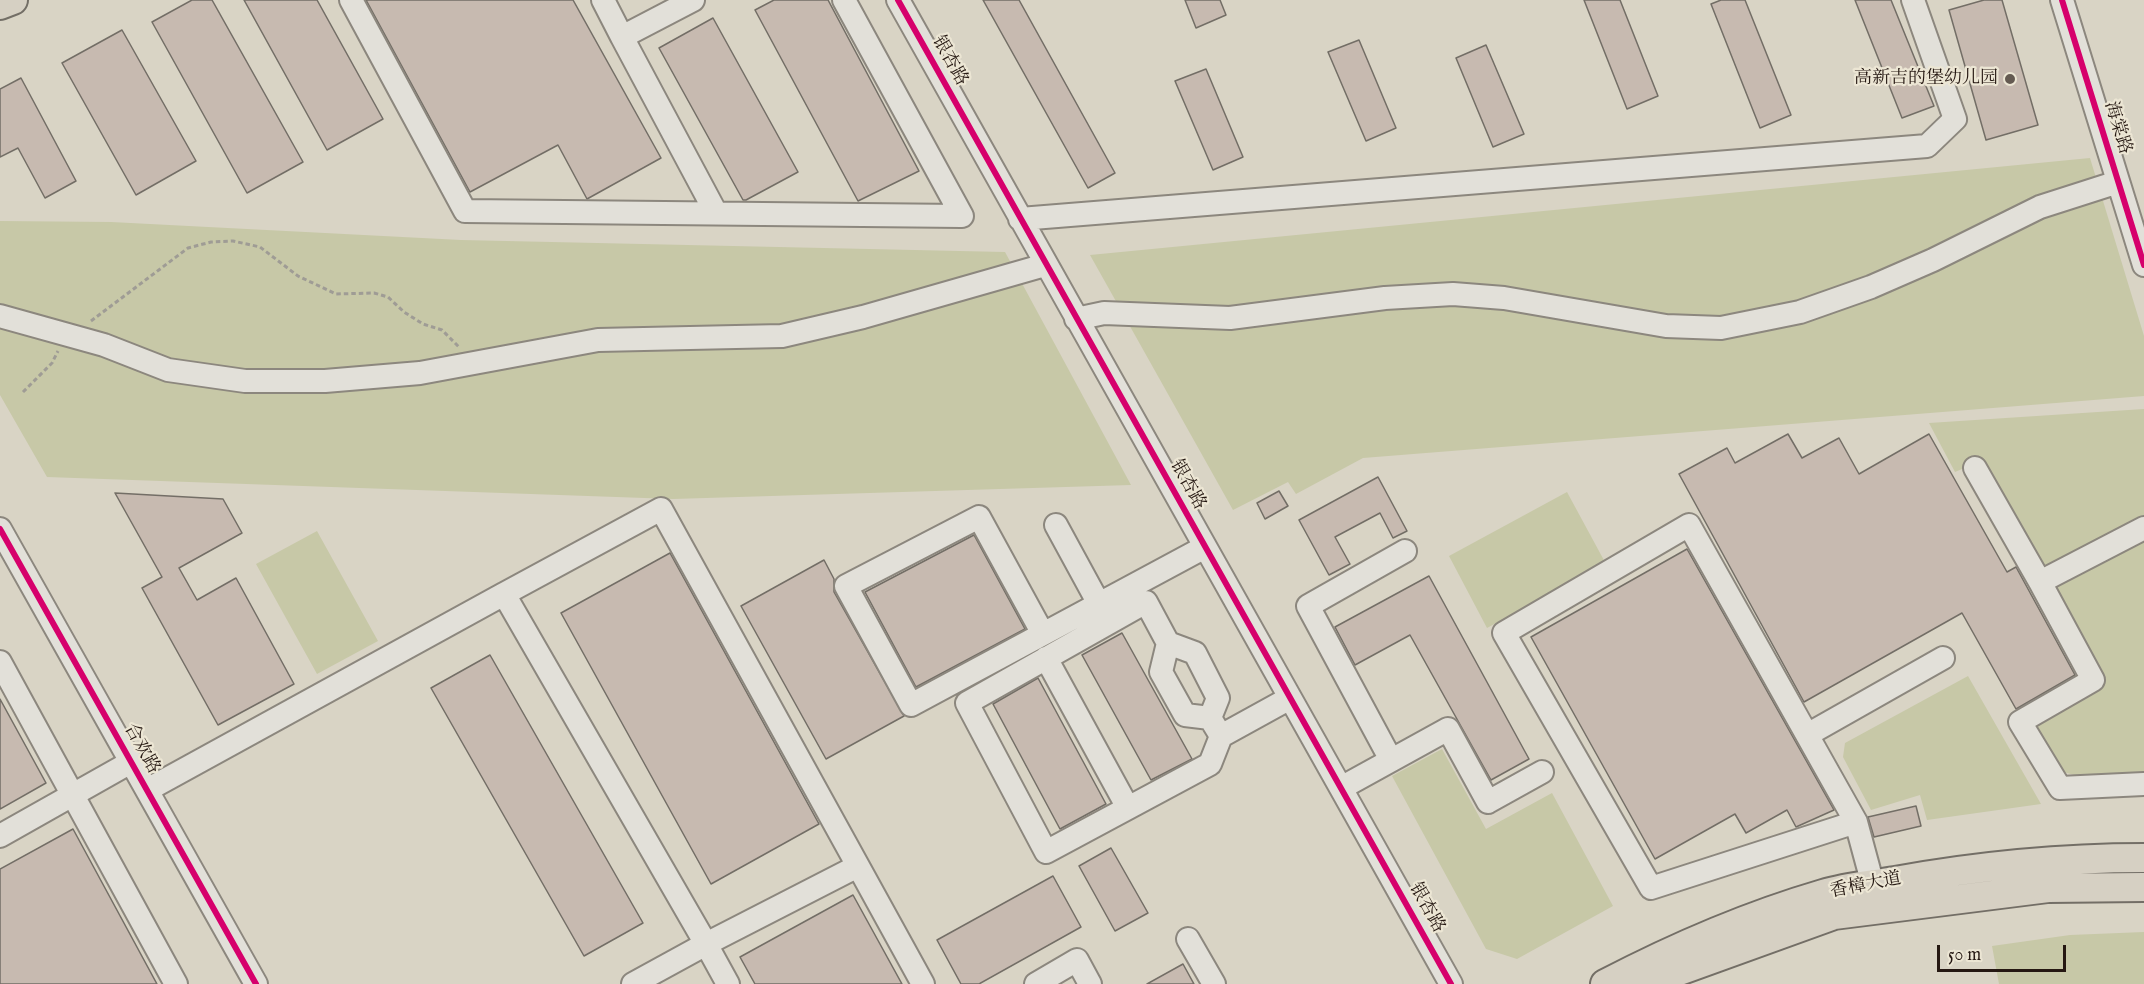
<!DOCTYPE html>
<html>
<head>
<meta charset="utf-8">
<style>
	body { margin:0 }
	#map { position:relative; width:2144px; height:984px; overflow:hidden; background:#d9d4c5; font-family:"IM FELL English",serif }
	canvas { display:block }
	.scale { position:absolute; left:1937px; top:945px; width:129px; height:27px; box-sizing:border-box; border:3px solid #251812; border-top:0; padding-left:8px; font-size:18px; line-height:21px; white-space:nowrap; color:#251812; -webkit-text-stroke:4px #ece6d4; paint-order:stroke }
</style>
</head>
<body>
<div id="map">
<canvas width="2144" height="984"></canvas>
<div class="scale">50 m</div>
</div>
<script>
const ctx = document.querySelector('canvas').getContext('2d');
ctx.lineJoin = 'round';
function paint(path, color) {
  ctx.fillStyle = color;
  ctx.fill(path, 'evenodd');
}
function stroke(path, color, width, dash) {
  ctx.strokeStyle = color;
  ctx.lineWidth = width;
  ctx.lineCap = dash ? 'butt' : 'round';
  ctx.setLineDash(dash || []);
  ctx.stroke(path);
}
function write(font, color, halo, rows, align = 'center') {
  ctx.font = font + ' "IM FELL English","Noto Serif SC",serif';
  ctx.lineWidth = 4.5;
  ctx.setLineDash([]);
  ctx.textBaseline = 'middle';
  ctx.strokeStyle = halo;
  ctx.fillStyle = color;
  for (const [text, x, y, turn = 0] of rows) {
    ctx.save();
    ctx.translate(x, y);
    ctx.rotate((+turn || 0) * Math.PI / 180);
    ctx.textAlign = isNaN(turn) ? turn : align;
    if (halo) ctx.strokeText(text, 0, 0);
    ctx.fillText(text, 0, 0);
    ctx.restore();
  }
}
paint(new Path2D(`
	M2090,158L2144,336V396L1363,458L1296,494L1288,482L1233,510L1090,255Z
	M0,221L111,222L461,240L1005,252L1131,485L673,499L47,477L0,395Z
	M2144,409V519L2045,571L1981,461L1955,472L1929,423Z
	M1567,492L1606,564L1487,628L1449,556Z
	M317,531L378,641L317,674L256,564Z
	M2144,535V774L2082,777L2063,772L2034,723L2100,684L2049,584Z
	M1968,676L2041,804L1927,820L1920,795L1871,810L1843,757L1845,743Z
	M1442,749L1486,829L1552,793L1613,906L1517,959L1486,949L1392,776Z
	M2144,932V984H1999L1992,946L2070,935Z`), '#c7c8a7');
const building = new Path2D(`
	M192,0H212L303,162L247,193L152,22Z
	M244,0H317L383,119L327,150Z
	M366,0H573L661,158L587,199L558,145L470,192Z
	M774,0H828L919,171L858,201L755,10Z
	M983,0H1019L1115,173L1088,188Z
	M1185,0H1220L1226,15L1196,28Z
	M1584,0H1620L1658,96L1627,109Z
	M1721,0H1745L1791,115L1760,128L1711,4Z
	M1855,0H1891L1934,106L1902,118Z
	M1984,0H2002L2038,125L1986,140L1949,10Z
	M713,18L798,172L746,200H743L659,48Z
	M122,30L196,161L136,195L62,63Z
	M1359,40L1396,128L1366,141L1328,52Z
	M1486,45L1524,134L1493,147L1456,58Z
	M1206,69L1243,157L1213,170L1175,81Z
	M21,78L76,181L45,198L18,148L0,157V89Z
	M1788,434L1802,458L1839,438L1859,474L1929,434L2007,572L2016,567L2075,675L2016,709L1962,613L1804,702L1679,474L1727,448L1735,463Z
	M1378,477L1407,531L1393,538L1380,513L1335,537L1350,564L1329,575L1299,520Z
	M1279,491L1288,506L1265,519L1257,503Z
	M115,493L223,499L242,533L179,568L197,600L236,578L294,684L218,725L142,588L162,577Z
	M974,535L1025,629L916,687L865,592Z
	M1687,549L1834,810L1796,827L1787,810L1746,833L1735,814L1655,859L1531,637Z
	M670,553L819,824L711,884L561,613Z
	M824,560L834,579V592L904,716L826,759L741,606Z
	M1429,576L1529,759L1491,780L1410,635L1355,665L1335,627Z
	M1122,633L1192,759L1151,780L1082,655Z
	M490,655L643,923L584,956L431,688Z
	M1038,678L1106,804L1060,829L993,704Z
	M0,699L46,783L0,809Z
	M1916,806L1921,826L1874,837L1868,817Z
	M73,829L157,984H0V869Z
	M1111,848L1148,913L1115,931L1079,866Z
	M1053,876L1081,927L979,984H961L937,940Z
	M853,895L902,984H755L740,957Z
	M1183,964L1194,984H1147Z`);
paint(building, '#c7bab0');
stroke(building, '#736e66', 1.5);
const minor = new Path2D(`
	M351,0L465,211L962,216L844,0
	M603,0L622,37L693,0
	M898,0L1451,984
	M2062,0L2144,265
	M622,37L716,213
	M1020,219L1927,146L1955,119L1913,0
	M0,316L104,345L168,370L245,381H325L420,373L598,340L782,336L863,317L1045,265
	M1076,319L1104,313L1230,318L1385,298L1453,294L1504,298L1666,326L1721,328L1800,312L1871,287L1933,260L2040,207L2118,182
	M1975,468L2040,582
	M1056,525L1099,604
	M2144,528L2040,582L2093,680L2020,722L2060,788L2144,784
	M0,529L256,984
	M1043,634L979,517L846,586L911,705L1205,547
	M1168,643L1161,672L1185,715L1210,718
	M1046,658L1128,808
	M0,662L176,984
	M1807,735L1943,658
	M1221,736L1210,718L1218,698L1195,653L1168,643L1146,602L967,703L1046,852L1210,764L1221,736L1290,698
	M1391,760L1308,606L1405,551
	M1341,788L1448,729L1488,802L1542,772
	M147,790L504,594L706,944L858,866L661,509L504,594
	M1856,822L1651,888L1504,633L1689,525L1856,822L1873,885
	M0,836L131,762
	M858,866L923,984
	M1188,939L1214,984
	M633,984L706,944L728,984
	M1036,984L1077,960L1090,984`);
const major = new Path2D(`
	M0,5L13,0
	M1605,984C1674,948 1748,916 1823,894C1846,887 1871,885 1895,881C1978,866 2060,858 2144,858
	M1643,984L1834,915L2048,888L2144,887`);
stroke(minor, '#8c877e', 26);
stroke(major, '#736e66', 32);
stroke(new Path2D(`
	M91,321L188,248L211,242L233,241L260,247L298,276L336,294L374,293L388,297L404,312L423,324L442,330L459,347
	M23,392L52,363L58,351`), '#9f9c95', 3, [4.5, 3]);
stroke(minor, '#e2e0d9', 22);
stroke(major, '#d6d0c3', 28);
stroke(new Path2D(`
	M898,0L1451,984
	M2062,0L2144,265
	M0,529L256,984`), '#d6006c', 6);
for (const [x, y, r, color] of [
	[2010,79,6,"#645a51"]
]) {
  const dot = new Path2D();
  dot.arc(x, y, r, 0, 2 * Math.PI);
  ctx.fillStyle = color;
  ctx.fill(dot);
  stroke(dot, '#ece6d4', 2);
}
write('18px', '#251812', '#ece6d4', [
	["银杏路",949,61,61],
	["海棠路",2117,128,73],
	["银杏路",1187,485,61],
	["合欢路",141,749,61],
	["香樟大道",1866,886,-11],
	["银杏路",1426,908,61]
]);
write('18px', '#251812', '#ece6d4', [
	["高新吉的堡幼儿园",1998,79]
], 'right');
</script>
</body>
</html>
